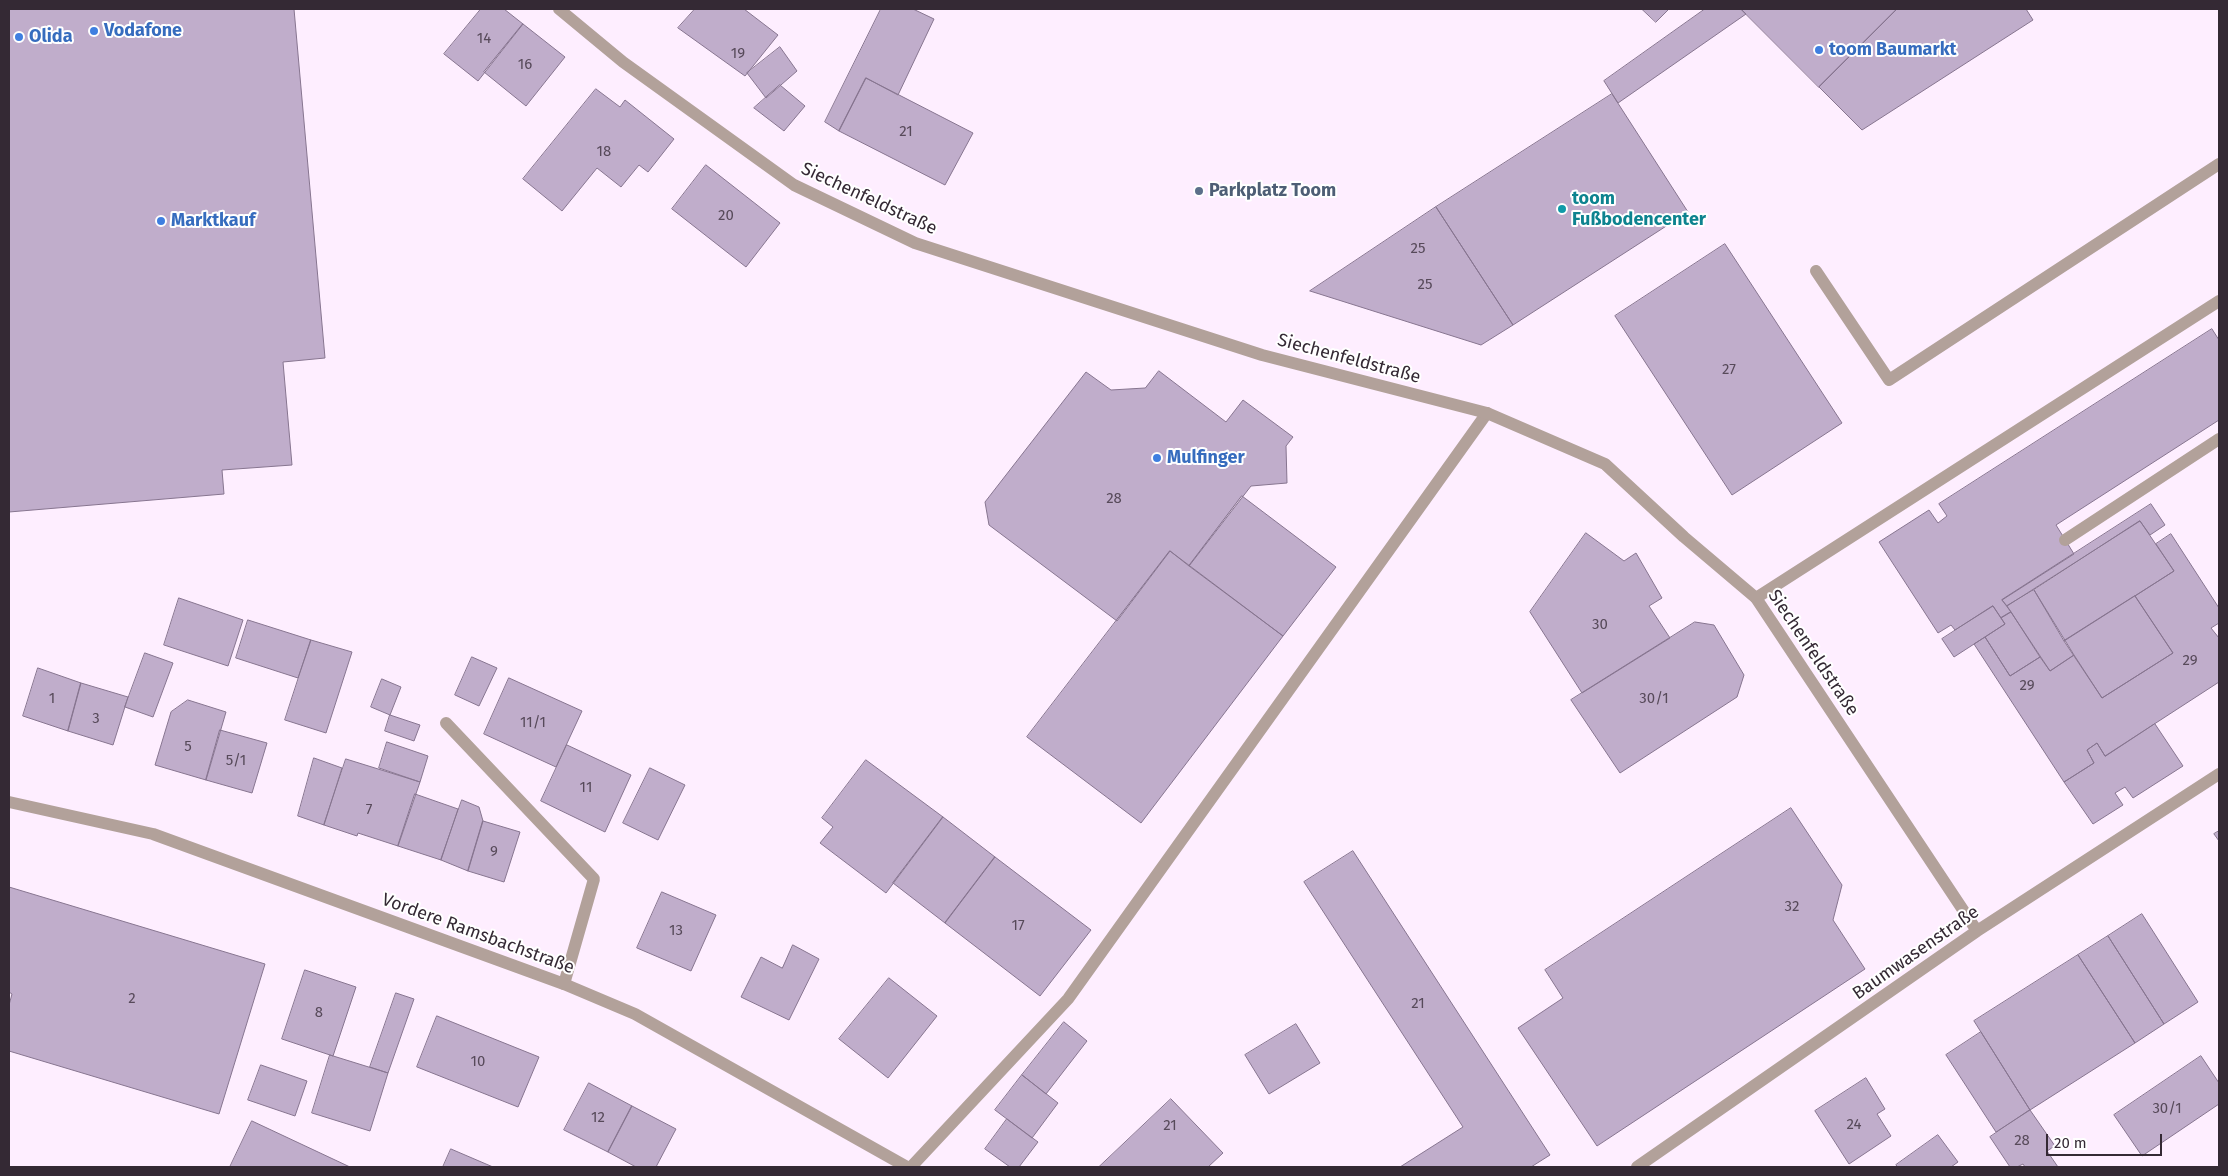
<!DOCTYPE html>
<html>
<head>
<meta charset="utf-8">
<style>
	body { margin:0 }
	#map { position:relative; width:2228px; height:1176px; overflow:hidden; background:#feeeff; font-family:"Fira Sans",sans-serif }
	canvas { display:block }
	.frame { position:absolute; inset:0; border:10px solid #342934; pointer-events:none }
	.scale { position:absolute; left:2046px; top:1134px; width:116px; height:22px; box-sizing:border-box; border:2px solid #342934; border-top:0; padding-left:6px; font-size:15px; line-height:18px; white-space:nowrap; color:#342934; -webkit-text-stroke:4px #fff; paint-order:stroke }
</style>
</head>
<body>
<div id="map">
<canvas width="2228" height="1176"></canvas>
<div class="frame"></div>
<div class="scale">20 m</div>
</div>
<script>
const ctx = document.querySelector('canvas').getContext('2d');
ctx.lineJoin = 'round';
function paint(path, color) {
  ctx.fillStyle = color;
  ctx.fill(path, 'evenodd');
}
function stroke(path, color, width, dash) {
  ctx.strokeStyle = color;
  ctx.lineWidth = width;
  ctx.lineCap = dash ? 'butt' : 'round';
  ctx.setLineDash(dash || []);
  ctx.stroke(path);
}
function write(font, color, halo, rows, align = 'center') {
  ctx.font = font + ' "Fira Sans",sans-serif';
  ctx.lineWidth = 4;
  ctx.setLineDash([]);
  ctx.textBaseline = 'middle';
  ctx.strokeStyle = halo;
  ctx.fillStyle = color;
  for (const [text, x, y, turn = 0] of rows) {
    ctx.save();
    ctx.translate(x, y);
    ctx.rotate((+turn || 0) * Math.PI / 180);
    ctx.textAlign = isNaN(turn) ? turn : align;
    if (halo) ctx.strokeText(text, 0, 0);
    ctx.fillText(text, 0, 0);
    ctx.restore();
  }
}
const building = new Path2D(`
	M9,9H294L325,358L283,362L292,465L222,470L224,494L9,512Z
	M481,9H504L523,24L478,81L444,54Z
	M695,9H744L778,35L745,76L678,28Z
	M881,9H913L934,19L898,95L866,78L839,131L825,122Z
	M1642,9H1669L1656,22Z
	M1705,9H1741L1746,14L1618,103L1604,81Z
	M1741,9H1897L1819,87Z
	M1897,9H2026L2033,20L1862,130L1819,87Z
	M523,24L565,57L526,106L484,72Z
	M780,47L797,71L766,98L747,73Z
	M866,78L973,133L945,185L839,131Z
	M780,85L805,106L784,131L754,108Z
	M596,89L620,107L625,100L674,139L648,172L639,165L621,187L597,168L562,211L523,179Z
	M1612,94L1688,212L1513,325L1436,207Z
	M706,165L780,223L746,267L672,209Z
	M1436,207L1513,325L1481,345L1310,291Z
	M1725,244L1842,423L1732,495L1615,316Z
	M2212,329L2219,340V420L2056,525L2074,554L2002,600L2011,612L2001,618L1993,606L1955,630L1951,625L1938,633L1879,542L1929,510L1938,523L1947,516L1939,504Z
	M1159,371L1226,422L1243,400L1293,437L1286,446L1287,483L1251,486L1189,566L1170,551L1117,621L989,525L985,502L1086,372L1111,390L1145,388Z
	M1242,496L1336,567L1283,636L1189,566Z
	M2151,504L2165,525L2150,535L2140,521L2007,606L2002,600Z
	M2140,521L2174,571L2064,641L2034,590Z
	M1586,533L1624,561L1636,553L1662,598L1649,606L1670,638L1582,693L1530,612Z
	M2171,534L2219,608V623L2211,628L2219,638V682L2105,756L2097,743L2087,750L2094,763L2064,782L1974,644L1985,637L2010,676L2040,657L2050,671L2074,655L2102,698L2173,653L2135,596L2174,571L2156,544Z
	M1170,551L1283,636L1141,823L1027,737Z
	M2034,590L2074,655L2050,671L2007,606Z
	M2135,596L2173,653L2102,698L2064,641Z
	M179,598L243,620L228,666L164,645Z
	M1993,606L2005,624L1954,657L1942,639Z
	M2011,612L2040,657L2010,676L1985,637L2005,624L2001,618Z
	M248,620L311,640L298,678L236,658Z
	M1695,622L1714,625L1744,675L1737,697L1620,773L1571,700Z
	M311,640L352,652L326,733L285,720Z
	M145,653L173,663L153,717L125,707Z
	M472,657L497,668L479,706L455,695Z
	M38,668L81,683L68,731L23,716Z
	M509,678L582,711L556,767L484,734Z
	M382,679L401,687L390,715L371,707Z
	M81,683L128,697L113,745L68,731Z
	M188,700L226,712L206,780L155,765L171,712Z
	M390,715L420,725L414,741L385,731Z
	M2155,724L2183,766L2133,798L2125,787L2115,793L2123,805L2093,824L2064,782L2094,763L2087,750L2097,743L2105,756Z
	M220,730L267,743L252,793L206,780Z
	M387,742L428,756L420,782L379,768Z
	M567,745L631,775L605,832L541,801Z
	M314,758L342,768L324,825L298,816Z
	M346,759L420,782L398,846L358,833L357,836L324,825Z
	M866,760L943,817L886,893L820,843L833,827L822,818Z
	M650,768L685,785L658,840L623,823Z
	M415,794L458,809L441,860L398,846Z
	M462,800L479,807L483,821L468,871L441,860Z
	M1791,808L1842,885L1833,920L1865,969L1597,1146L1518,1028L1563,998L1545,970Z
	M943,817L995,857L945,923L893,883Z
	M483,821L520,832L504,882L468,871Z
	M2219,831V841L2214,834Z
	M1353,851L1550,1155L1531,1167H1400L1463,1127L1304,882Z
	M995,857L1091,930L1040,996L945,923Z
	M9,887L265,964L219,1114L9,1051V1005L12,994L9,992Z
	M662,892L716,915L691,971L637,948Z
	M2142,914L2198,1002L2164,1024L2108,936Z
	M2108,936L2164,1024L2135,1043L2078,955Z
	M793,945L819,959L789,1020L741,997L761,957L782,968Z
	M2078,955L2135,1043L2030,1110L1974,1021Z
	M305,970L356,987L333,1056L282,1039Z
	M889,978L937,1016L888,1078L839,1039Z
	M396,993L414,999L388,1073L370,1067Z
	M437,1016L539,1057L518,1107L417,1067Z
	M1064,1022L1087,1041L1046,1094L1022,1075Z
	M1296,1024L1320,1063L1269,1094L1245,1055Z
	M1981,1032L2030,1110L1996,1132L1946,1055Z
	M330,1055L388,1073L370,1131L312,1113Z
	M2201,1056L2219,1083V1104L2142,1156L2114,1115Z
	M261,1065L307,1081L295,1116L248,1100Z
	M1022,1075L1058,1103L1032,1138L995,1110Z
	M1866,1078L1885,1109L1877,1114L1891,1136L1849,1164L1815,1111Z
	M589,1083L632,1106L608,1152L564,1130Z
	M1171,1099L1223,1153L1208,1167H1099Z
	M632,1106L676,1129L656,1167H636L608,1152Z
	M2030,1110L2055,1146L2047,1151L2058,1167H2025L2023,1164L2017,1167H2010L1990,1137Z
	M1007,1119L1038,1142L1019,1167H1010L985,1149Z
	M252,1121L350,1167H230Z
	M1938,1135L1958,1162L1951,1167H1898L1896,1165Z
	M451,1149L493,1167H443Z`);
paint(building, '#c0adcb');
stroke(building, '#877590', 1);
stroke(new Path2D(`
	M1816,271L1889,380L2219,164
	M2065,540L2219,439
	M1756,598L2219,301
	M446,723L594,879L564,984
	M911,1167L1068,999L1487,413`), '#b2a19a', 12);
stroke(new Path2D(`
	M559,9L623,62L794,185L915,243L1262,355L1487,413L1605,464L1684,537L1756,598L1977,931
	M9,802L153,834L564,984L635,1014L907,1167
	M1637,1167L1977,931L2219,774`), '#b2a19a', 12);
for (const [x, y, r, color] of [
	[94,31,5,"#3f7fe0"],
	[19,37,5,"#3f7fe0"],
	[1819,50,5,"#3f7fe0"],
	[1199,191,5,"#5c6f8a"],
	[1562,209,5,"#0f9aa8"],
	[161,221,5,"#3f7fe0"],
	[1157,458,5,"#3f7fe0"]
]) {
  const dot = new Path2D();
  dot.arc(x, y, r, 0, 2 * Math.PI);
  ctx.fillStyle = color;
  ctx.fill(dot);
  stroke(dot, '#fff', 2);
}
write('15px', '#574a5a', null, [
	["14",484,39],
	["19",738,54],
	["16",525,65],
	["21",906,132],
	["18",604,152],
	["20",726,216],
	["25",1418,249],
	["25",1425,285],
	["27",1729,370],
	["28",1114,499],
	["30",1600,625],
	["29",2190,661],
	["29",2027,686],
	["1",52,699],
	["30/1",1654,699],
	["3",96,719],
	["11/1",533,723],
	["5",188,747],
	["5/1",236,761],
	["11",586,788],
	["7",369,810],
	["9",494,852],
	["32",1792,907],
	["17",1018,926],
	["13",676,931],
	["2",132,999],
	["21",1418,1004],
	["8",319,1013],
	["10",478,1062],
	["30/1",2167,1109],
	["12",598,1118],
	["24",1854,1125],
	["21",1170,1126],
	["28",2022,1141]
]);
write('bold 18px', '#366cbe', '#fff', [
	["Vodafone",104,31],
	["Olida",29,37],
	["toom Baumarkt",1829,50],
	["Marktkauf",171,221],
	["Mulfinger",1167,458]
], 'left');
write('bold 18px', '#4e5e75', '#fff', [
	["Parkplatz Toom",1209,191]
], 'left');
write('18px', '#342934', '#fff', [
	["Siechenfeldstraße",869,199,25],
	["Siechenfeldstraße",1349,359,15],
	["Siechenfeldstraße",1813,653,56],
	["Vordere Ramsbachstraße",478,934,20],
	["Baumwasenstraße",1916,953,-35]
]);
write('bold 18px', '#0d838f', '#fff', [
	["toom",1572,199],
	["Fußbodencenter",1572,220]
], 'left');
</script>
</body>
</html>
